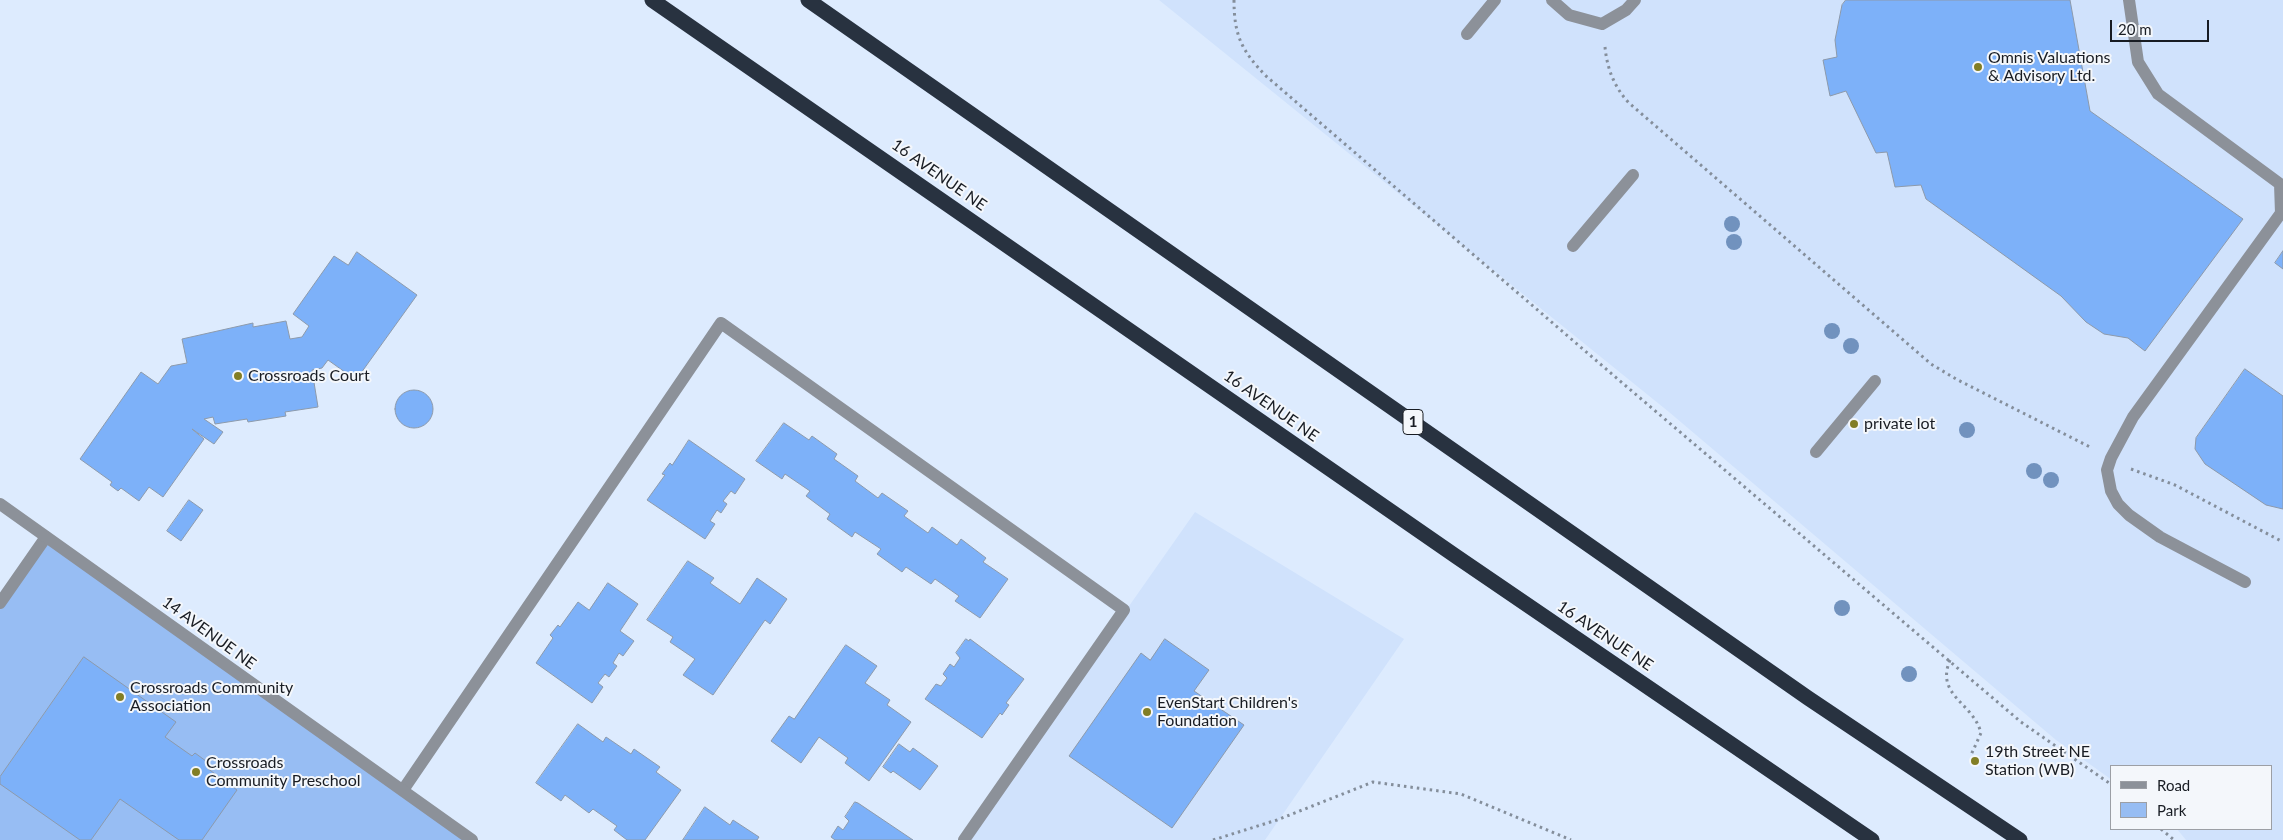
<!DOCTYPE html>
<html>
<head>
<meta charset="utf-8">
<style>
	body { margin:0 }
	#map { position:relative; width:2283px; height:840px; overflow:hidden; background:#ddebfe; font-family:Lato,sans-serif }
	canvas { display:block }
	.legend { position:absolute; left:2110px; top:765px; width:162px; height:65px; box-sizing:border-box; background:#f4f7fb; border:1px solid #9c9fa5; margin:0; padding:6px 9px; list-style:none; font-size:15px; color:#181c23 }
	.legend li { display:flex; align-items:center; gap:10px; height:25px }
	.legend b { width:25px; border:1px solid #9c9fa5 }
	.scale { position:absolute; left:2110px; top:20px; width:99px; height:22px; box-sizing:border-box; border:2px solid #181c23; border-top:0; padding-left:6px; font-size:15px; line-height:18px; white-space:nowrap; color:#181c23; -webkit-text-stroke:4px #f4f7fb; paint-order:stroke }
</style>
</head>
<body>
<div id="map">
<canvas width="2283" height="840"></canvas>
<ul class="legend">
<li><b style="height:6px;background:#8c9199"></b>Road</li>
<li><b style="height:14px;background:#97bdf3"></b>Park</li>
</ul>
<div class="scale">20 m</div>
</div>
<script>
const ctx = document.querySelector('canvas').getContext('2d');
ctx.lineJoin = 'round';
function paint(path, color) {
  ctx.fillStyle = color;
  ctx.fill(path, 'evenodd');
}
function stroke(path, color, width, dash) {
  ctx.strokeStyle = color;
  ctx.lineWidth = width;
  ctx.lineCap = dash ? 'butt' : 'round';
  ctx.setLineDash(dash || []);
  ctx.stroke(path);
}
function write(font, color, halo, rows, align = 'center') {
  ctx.font = font + ' Lato,sans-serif';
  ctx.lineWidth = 4;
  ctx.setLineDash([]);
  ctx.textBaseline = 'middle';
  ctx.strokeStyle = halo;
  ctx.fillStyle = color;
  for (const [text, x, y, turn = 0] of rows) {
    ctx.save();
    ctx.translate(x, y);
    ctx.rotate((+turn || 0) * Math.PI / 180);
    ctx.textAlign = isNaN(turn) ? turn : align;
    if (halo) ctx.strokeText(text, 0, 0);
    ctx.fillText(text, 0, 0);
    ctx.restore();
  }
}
paint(new Path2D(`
	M1159,0H2283V840H2186L2177,829H2272V766H2112V780L2056,740L1669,412Z
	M1195,512L1404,639L1265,840H965Z`), '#d0e2fc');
paint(new Path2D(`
	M46,537L472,840H0V603Z`), '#97bdf3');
const building = new Path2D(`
	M1846,0H2070L2090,111L2243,219L2145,351L2128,338L2104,334L2086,322L2061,296L1926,199L1921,185L1895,187L1887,152L1876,153L1846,91L1830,96L1823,60L1837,57L1835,40L1842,5Z
	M2283,251V269L2275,263Z
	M357,252L417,295L356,380L328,360L322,368L312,370L318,407L285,412L286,416L248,422L247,419L215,424L213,417L204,419L223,432L214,444L192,429L204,439L163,497L149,487L139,501L121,488L118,491L110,485L112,482L80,459L141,372L158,384L171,366L187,363L182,339L253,323V327L286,321L290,339L302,337L309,326L293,314L334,256L348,265Z
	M2245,369L2283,396V509L2266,505L2205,464L2195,449L2196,438Z
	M395 409a19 19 0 1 1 38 0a19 19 0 1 1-38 0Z
	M784,423L809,440L812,436L837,454L834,459L858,476L855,481L878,498L882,493L908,511L904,516L928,533L932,527L957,545L961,539L986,558L983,562L1008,579L980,618L955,601L959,596L935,579L931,584L906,567L902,572L877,554L881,549L855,532L852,537L827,519L830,514L806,496L810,491L785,474L782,479L756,461Z
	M689,440L745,479L735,494L731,491L723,501L727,504L721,513L717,510L710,521L715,524L705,539L647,500L665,475L662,474L670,463L672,465Z
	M189,500L203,510L181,541L167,531Z
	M688,561L714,578L710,583L740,604L757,578L787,599L770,624L765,620L713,695L683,675L695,659L670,642L673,637L647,620Z
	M608,583L638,604L620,631L634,641L623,656L619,653L613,663L617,666L609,677L605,674L598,683L603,687L592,703L536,663L553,638L550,635L558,625L560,627L578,602L589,610Z
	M966,639L969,641L970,639L1024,679L1006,703L1009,705L1002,715L1000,713L982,738L925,699L936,684L941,686L947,678L943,674L950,664L954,667L960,658L956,653Z
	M1165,639L1209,670L1194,691L1244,725L1172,828L1069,756L1141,653L1150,660Z
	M846,645L877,666L865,683L890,700L887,705L911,722L869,781L845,763L848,758L819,737L801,763L771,741L789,716L794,719Z
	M84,657L176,722L165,737L192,756L195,753L210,764L207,768L237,790L202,840H179L120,799L91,840H80L0,784V777Z
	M578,724L603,742L606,737L631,754L634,749L660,767L656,772L681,790L645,840H627L614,830L617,826L593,809L589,813L565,795L561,801L536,783Z
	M899,744L910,752L913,748L938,766L920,790L893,771L891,773L883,767Z
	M855,802L858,803L913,840H835L831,837L838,826L843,830L849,821L845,817Z
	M705,807L730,825L733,820L759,837L757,840H683Z`);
paint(building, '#7db1f9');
stroke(building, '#8d9aab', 1);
stroke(new Path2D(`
	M1234,0C1234,36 1242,51 1266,76L1613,375L2021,722L2112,785
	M1605,47C1607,68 1614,87 1629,103L1931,364L1956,379L2090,447
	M2131,469L2175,485L2283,542
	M1950,660C1935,696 1973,702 1981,733L1971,755
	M2161,829L2174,840
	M1213,840L1277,820L1373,782L1461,794L1571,840`), '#848e9b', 3, [2.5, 4]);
stroke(new Path2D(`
	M2129,0L2138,62L2158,94L2280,184L2281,213L2133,417L2111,458L2107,470L2111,491L2118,504L2129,515L2160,537L2245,582
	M1467,34L1495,0
	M1573,246L1633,175
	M1816,452L1875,381
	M0,603L46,537
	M403,790L721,323L1124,610L964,840`), '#8c9199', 12);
stroke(new Path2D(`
	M1552,0L1569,15L1602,24L1626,10L1635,0
	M0,504L472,840`), '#8c9199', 12);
stroke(new Path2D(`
	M652,0L1457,557L1872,840
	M808,0L1808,698L2020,840`), '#283240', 15);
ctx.fillStyle = '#7192be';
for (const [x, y] of [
	[1732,224],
	[1734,242],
	[1832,331],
	[1851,346],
	[1967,430],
	[2034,471],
	[2051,480],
	[1842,608],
	[1909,674]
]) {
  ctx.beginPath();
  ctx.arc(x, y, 8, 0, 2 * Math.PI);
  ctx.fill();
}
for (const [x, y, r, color] of [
	[1978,67,5,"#827e25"],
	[238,376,5,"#827e25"],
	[1854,424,5,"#827e25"],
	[120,697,5,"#827e25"],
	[1147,712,5,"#827e25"],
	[1975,761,5,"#827e25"],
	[196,772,5,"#827e25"]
]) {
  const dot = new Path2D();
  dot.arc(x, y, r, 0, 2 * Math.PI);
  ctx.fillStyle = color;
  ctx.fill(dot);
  stroke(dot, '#f4f7fb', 2);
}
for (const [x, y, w] of [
	[1413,422,20]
]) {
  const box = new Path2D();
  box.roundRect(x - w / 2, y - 12.5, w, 25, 4);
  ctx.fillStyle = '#f4f7fb';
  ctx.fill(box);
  stroke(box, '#181c23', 1);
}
write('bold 15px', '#181c23', null, [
	["1",1413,422]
]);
write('16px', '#181c23', '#f4f7fb', [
	["Omnis Valuations",1988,58],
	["& Advisory Ltd.",1988,76],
	["Crossroads Court",248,376],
	["private lot",1864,424],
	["Crossroads Community",130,688],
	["Association",130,706],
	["EvenStart Children's",1157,703],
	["Foundation",1157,721],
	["19th Street NE",1985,752],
	["Station (WB)",1985,770],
	["Crossroads",206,763],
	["Community Preschool",206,781]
], 'left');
write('16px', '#181c23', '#f4f7fb', [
	["16 AVENUE NE",939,175,35],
	["16 AVENUE NE",1271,406,35],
	["14 AVENUE NE",209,633,36],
	["16 AVENUE NE",1605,636,34]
]);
</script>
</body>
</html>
